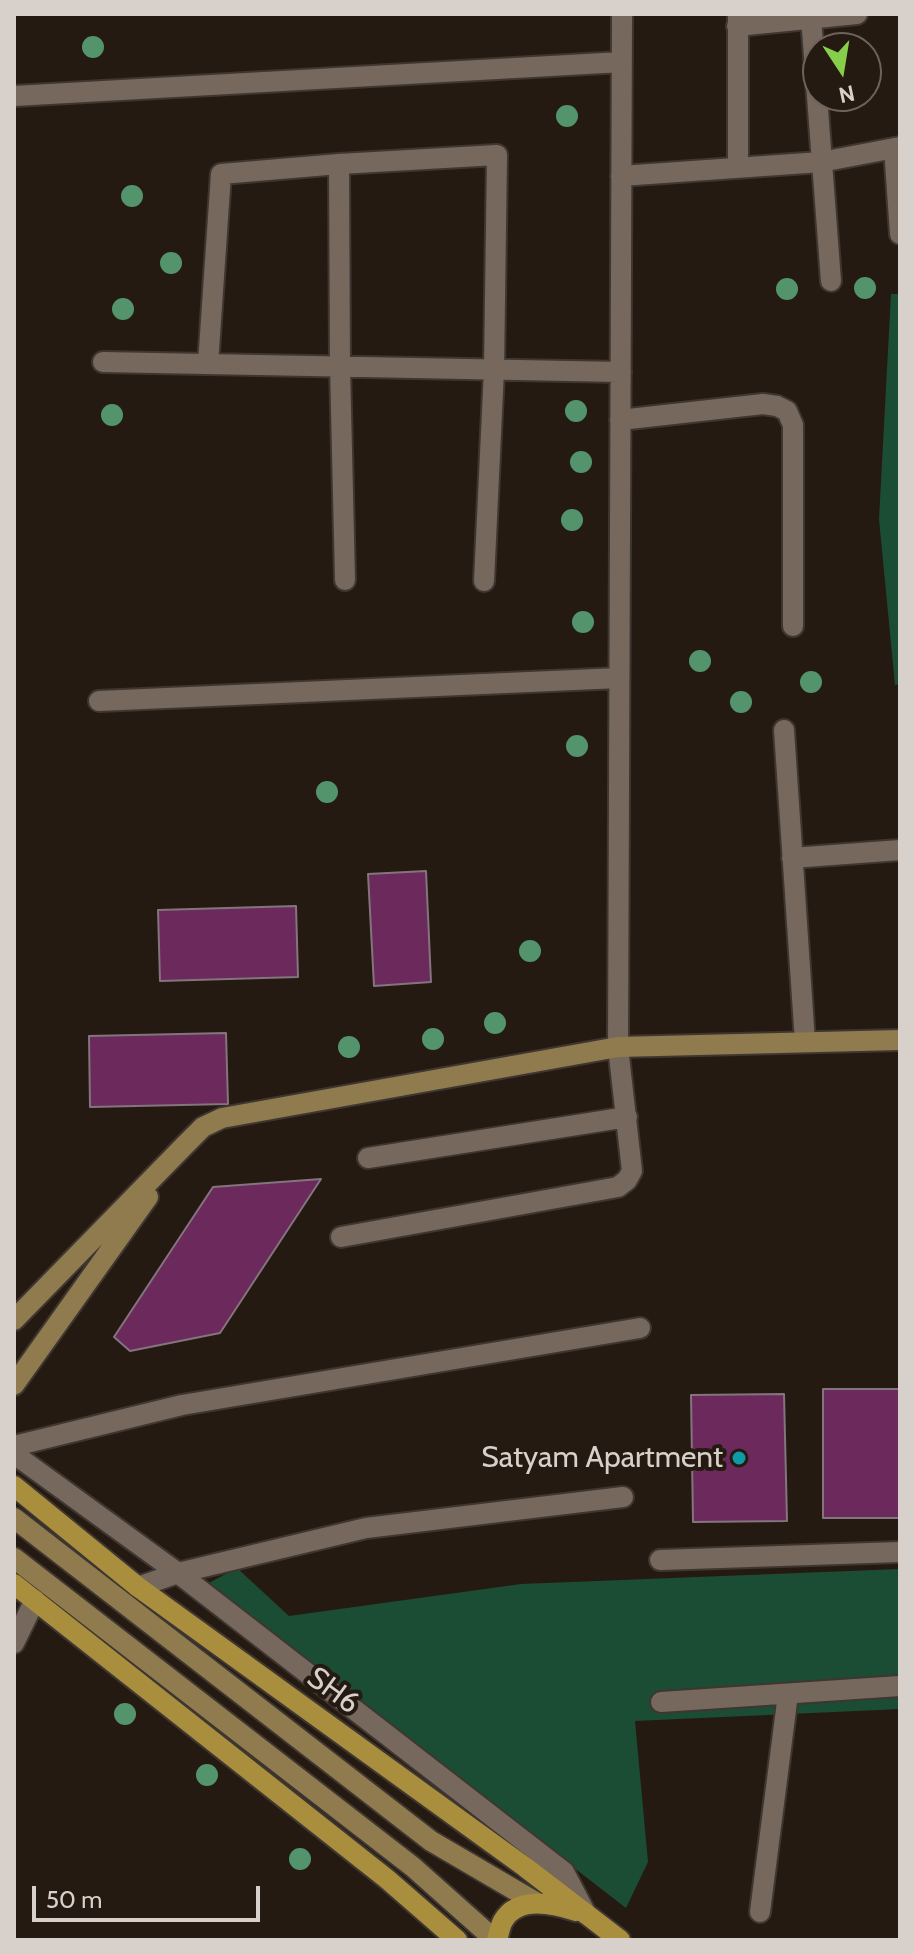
<!DOCTYPE html>
<html>
<head>
<meta charset="utf-8">
<style>
	body { margin:0 }
	#map { position:relative; width:914px; height:1954px; overflow:hidden; background:#251a11; font-family:Cabin,sans-serif }
	canvas { display:block }
	.frame { position:absolute; inset:0; border:16px solid #d8d0ca; pointer-events:none }
	.north { position:absolute; left:802px; top:32px; width:80px; height:80px; box-sizing:border-box; background:#251a11; border:2px solid #6d635b; border-radius:50%; rotate:168deg; font-size:22px; font-weight:700; line-height:32px; text-align:center; color:#d8d0ca }
	.north::after { content:''; display:block; margin:auto; width:28px; height:36px; background:#87cf4a; clip-path:polygon(50% 0,100% 100%,50% 72%,0 100%) }
	.scale { position:absolute; left:32px; top:1886px; width:228px; height:36px; box-sizing:border-box; border:4px solid #d8d0ca; border-top:0; padding-left:10px; font-size:24px; line-height:28px; white-space:nowrap; color:#d8d0ca; -webkit-text-stroke:6px #251a11; paint-order:stroke }
</style>
</head>
<body>
<div id="map">
<canvas width="914" height="1954"></canvas>
<div class="frame"></div>
<div class="north">N</div>
<div class="scale">50 m</div>
</div>
<script>
const ctx = document.querySelector('canvas').getContext('2d');
ctx.lineJoin = 'round';
function paint(path, color) {
  ctx.fillStyle = color;
  ctx.fill(path, 'evenodd');
}
function stroke(path, color, width, dash) {
  ctx.strokeStyle = color;
  ctx.lineWidth = width;
  ctx.lineCap = dash ? 'butt' : 'round';
  ctx.setLineDash(dash || []);
  ctx.stroke(path);
}
function write(font, color, halo, rows, align = 'center') {
  ctx.font = font + ' Cabin,sans-serif';
  ctx.lineWidth = 8;
  ctx.setLineDash([]);
  ctx.textBaseline = 'middle';
  ctx.strokeStyle = halo;
  ctx.fillStyle = color;
  for (const [text, x, y, turn = 0] of rows) {
    ctx.save();
    ctx.translate(x, y);
    ctx.rotate((+turn || 0) * Math.PI / 180);
    ctx.textAlign = isNaN(turn) ? turn : align;
    if (halo) ctx.strokeText(text, 0, 0);
    ctx.fillText(text, 0, 0);
    ctx.restore();
  }
}
paint(new Path2D(`
	M891,294H900V684L895,685L879,519Z
	M237,1568L289,1616L521,1584L900,1569V1709L635,1721L648,1862L626,1908L207,1584Z`), '#1b4d34');
const building = new Path2D(`
	M426,871L431,982L374,986L368,874Z
	M296,906L298,977L160,981L158,910Z
	M226,1033L228,1104L90,1107L89,1036Z
	M321,1179L220,1333L130,1351L114,1337L213,1187Z
	M823,1389H900V1518H823Z
	M784,1394L787,1521L693,1522L691,1395Z`);
paint(building, '#6c295c');
stroke(building, '#83747e', 2);
const street = new Path2D(`
	M738,14V167
	M811,17L831,281
	M737,26L857,14
	M14,96L622,62
	M894,148L900,234
	M339,164L340,366L345,580
	M621,176L821,162L900,147
	M103,362L621,372
	M208,364L221,174L339,164L497,155L494,370L484,581
	M620,420L763,404L777,406L787,411L793,425V626
	M99,701L619,678
	M784,730L805,1042
	M792,858L900,850
	M368,1158L627,1117
	M341,1237L618,1187L627,1180L632,1171L618,1047L622,14
	M14,1446L182,1405L640,1328
	M14,1454L178,1573L564,1872L586,1914
	M660,1560L900,1552
	M138,1587L178,1573L366,1528L623,1497
	M14,1643L35,1600
	M661,1702L900,1686
	M760,1912L788,1694`);
const secondary = new Path2D(`
	M14,1320L185,1145L203,1127L222,1118L618,1047L900,1040
	M14,1385L148,1197
	M14,1518L431,1841L537,1903
	M14,1558L413,1867L495,1940`);
const primary = new Path2D(`
	M14,1486L138,1587L525,1867L620,1940
	M14,1584L387,1879L457,1940
	M497,1940C499,1934 500,1926 503,1921C518,1895 554,1904 576,1911`);
stroke(street, '#3e3631', 24);
stroke(secondary, '#3e3631', 24);
stroke(primary, '#3e3631', 24);
stroke(street, '#76685d', 20);
stroke(secondary, '#8f7b4d', 20);
stroke(primary, '#a88e3d', 20);
ctx.fillStyle = '#54946c';
for (const [x, y] of [
	[93,47],
	[567,116],
	[132,196],
	[171,263],
	[865,288],
	[787,289],
	[123,309],
	[576,411],
	[112,415],
	[581,462],
	[572,520],
	[583,622],
	[700,661],
	[811,682],
	[741,702],
	[577,746],
	[327,792],
	[530,951],
	[495,1023],
	[433,1039],
	[349,1047],
	[125,1714],
	[207,1775],
	[300,1859]
]) {
  ctx.beginPath();
  ctx.arc(x, y, 11, 0, 2 * Math.PI);
  ctx.fill();
}
for (const [x, y, r, color] of [
	[739,1458,8,"#0f9aa8"]
]) {
  const dot = new Path2D();
  dot.arc(x, y, r, 0, 2 * Math.PI);
  ctx.fillStyle = color;
  ctx.fill(dot);
  stroke(dot, '#251a11', 3);
}
write('30px', '#d8d0ca', '#251a11', [
	["Satyam Apartment",723,1458]
], 'right');
write('30px', '#d8d0ca', '#251a11', [
	["SH6",333,1691,36]
]);
</script>
</body>
</html>
